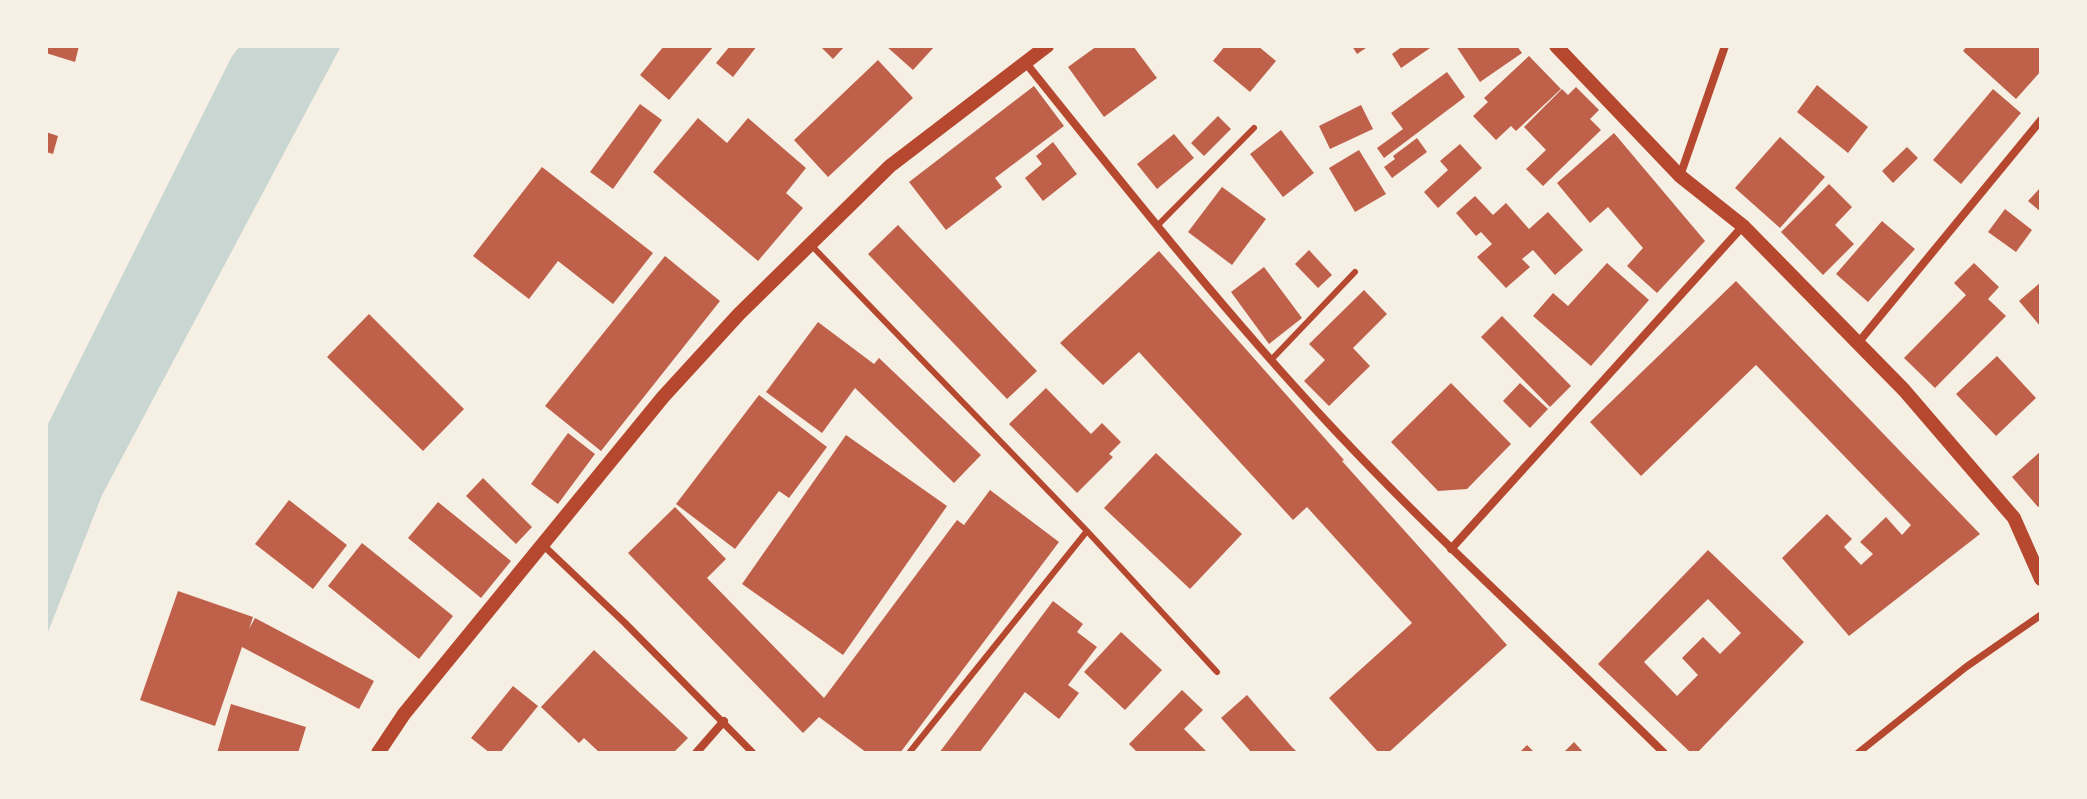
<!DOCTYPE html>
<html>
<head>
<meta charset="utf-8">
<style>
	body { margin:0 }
	#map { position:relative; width:2087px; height:799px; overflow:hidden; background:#f6efe4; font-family:"Alegreya Sans",sans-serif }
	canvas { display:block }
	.frame { position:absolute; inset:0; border:48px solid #f6efe4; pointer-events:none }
</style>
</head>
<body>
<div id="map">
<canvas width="2087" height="799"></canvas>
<div class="frame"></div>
</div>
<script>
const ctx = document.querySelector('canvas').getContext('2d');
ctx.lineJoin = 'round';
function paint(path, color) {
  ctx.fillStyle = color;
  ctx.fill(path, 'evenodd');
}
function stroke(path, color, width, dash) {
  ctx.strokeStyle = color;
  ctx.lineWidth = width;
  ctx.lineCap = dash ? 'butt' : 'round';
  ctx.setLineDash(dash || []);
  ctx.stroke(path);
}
paint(new Path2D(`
	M240,46H341L102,495L46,637V428L232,56Z`), '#c9d6d2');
paint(new Path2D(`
	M46,46H79L75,62L46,53Z
	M664,46H714L669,100L640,75Z
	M730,46H757L733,77L716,63Z
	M820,46H845L833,59Z
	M886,46H935L913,70Z
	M1097,46H1133L1157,78L1104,117L1068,67Z
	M1225,46H1258L1276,61L1250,92L1213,61Z
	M1352,46H1369L1357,54Z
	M1403,46H1433L1401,68L1392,54Z
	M1456,46H1517L1522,53L1480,82Z
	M1967,46H2041V71L2016,99L1963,51Z
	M1529,56L1561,89L1516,131L1511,126L1496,140L1473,116L1488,102L1484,98Z
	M878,60L913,98L828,177L794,140Z
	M1447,72L1465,97L1384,158L1377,148L1403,129L1391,113Z
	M1817,85L1868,127L1848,153L1797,112Z
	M1034,86L1064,126L995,178L1002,187L946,230L909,182Z
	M1576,87L1599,110L1590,119L1601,130L1543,186L1526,169L1546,150L1524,127L1562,89L1568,95Z
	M1993,89L2021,113L1961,184L1933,160Z
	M640,104L662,120L613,189L590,172Z
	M1361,105L1373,129L1330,149L1319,126Z
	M1218,116L1231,129L1204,156L1191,143Z
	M698,118L727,143L748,118L806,168L786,193L803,208L758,261L653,172Z
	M1281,130L1314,173L1283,197L1250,154Z
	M46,132L58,136L53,154L46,152Z
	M1614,133L1705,241L1657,293L1627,266L1643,248L1608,207L1590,223L1557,183Z
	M1174,134L1194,158L1157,189L1137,164Z
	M1780,137L1825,177L1780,228L1735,188Z
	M1417,138L1427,152L1392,178L1384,167L1395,159L1393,156Z
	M1053,142L1077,174L1043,201L1025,178L1042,164L1036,156Z
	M1460,144L1482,168L1438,208L1424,192L1448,170L1440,161Z
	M1907,147L1918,158L1893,183L1882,171Z
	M1359,150L1386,194L1355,212L1329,168Z
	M542,167L653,253L613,304L558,261L529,299L473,256Z
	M1829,184L1852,207L1835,225L1854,244L1823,275L1781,232Z
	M1222,187L1266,219L1232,265L1188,232Z
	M2041,187V212L2028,201Z
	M1475,196L1493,215L1506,203L1529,229L1548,212L1583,250L1555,275L1533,250L1522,259L1530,267L1506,288L1477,257L1492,244L1481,232L1476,236L1456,213Z
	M2005,209L2032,230L2016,252L1988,232Z
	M1882,221L1915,249L1868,302L1836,274Z
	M898,225L1037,371L1007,399L868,254Z
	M1309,250L1332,275L1318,288L1295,264Z
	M1159,251L1344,460L1342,461L1507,645L1388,753H1379L1329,698L1412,623L1307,507L1293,520L1139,352L1103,385L1060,343Z
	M665,256L720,301L601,451L545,406Z
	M1607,263L1649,300L1591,366L1533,316L1553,293L1568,306Z
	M1974,263L1999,287L1988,299L2006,316L1935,388L1904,358L1966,295L1954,283Z
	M1264,267L1302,318L1269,344L1231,292Z
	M1736,281L1980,534L1849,636L1782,558L1827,514L1852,539L1844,547L1861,565L1873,554L1860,542L1886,517L1902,535L1911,525L1756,365L1641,476L1590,422Z
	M2041,282V327L2019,301Z
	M1364,290L1387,314L1353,348L1370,366L1329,406L1304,381L1325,360L1309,344Z
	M369,314L464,409L423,451L327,357Z
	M1502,316L1571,386L1550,407L1481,337Z
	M818,322L874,364L879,358L981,455L954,483L855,388L822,433L766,392Z
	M1997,356L2036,398L1996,436L1956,394Z
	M1451,383L1511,444L1467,489L1438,491L1391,442Z
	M1520,383L1548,409L1530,428L1503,401Z
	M1046,388L1091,434L1102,423L1121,442L1109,454L1113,457L1077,493L1009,424Z
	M759,395L827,447L789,498L779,491L735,549L676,504Z
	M568,433L595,454L558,504L531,484Z
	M846,435L947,506L843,655L742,584Z
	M2041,451V504L2038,507L2012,477Z
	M1156,453L1242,534L1190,589L1104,508Z
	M483,478L532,527L516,544L466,496Z
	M990,490L1059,542L900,753H867L819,717L803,733L628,553L675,507L726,559L707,578L824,698L957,520L964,525Z
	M289,500L347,545L313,589L255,544Z
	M438,502L511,561L481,598L408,538Z
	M362,543L453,616L419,659L328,586Z
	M1708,550L1804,642L1697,753H1691L1598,664ZM1708,599L1741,633L1720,654L1703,637L1682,658L1698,675L1677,696L1644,662Z
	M178,591L253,617L249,629L255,618L374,681L359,709L242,647L215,726L140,700Z
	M1053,601L1083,624L1077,632L1097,647L1068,685L1079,693L1059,719L1025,692L979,753H939Z
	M1121,632L1162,670L1125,710L1084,672Z
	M594,650L688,738L673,753H600L584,738L579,743L541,707Z
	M513,686L538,706L500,753H490L471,738Z
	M1182,690L1203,710L1184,729L1208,753H1138L1129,744Z
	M1247,695L1291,746L1298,753H1252L1221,718Z
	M231,704L306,727L298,753H217Z
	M1574,742L1584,753H1563Z
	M1527,745L1535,753H1519Z`), '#bf614a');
stroke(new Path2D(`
	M1157,226L1254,128
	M812,246L1087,531L1217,672
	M1272,359L1355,272
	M909,753L1087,531`), '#b5482f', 6);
stroke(new Path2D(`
	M543,545L625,623L753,753
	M1858,753L1966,667L2041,615`), '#b5482f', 7);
stroke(new Path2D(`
	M1025,62C1123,184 1221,308 1328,423C1435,538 1552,642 1664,753
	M1680,176L1725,46
	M1858,343L2041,120
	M1451,549L1743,226
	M696,753L724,721`), '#b5482f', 8);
stroke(new Path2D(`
	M1556,46L1680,176L1743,226L1904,390L2014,518L2041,579
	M378,753L404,714L663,397L739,314L890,166L1047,46`), '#b5482f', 14);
</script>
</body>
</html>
